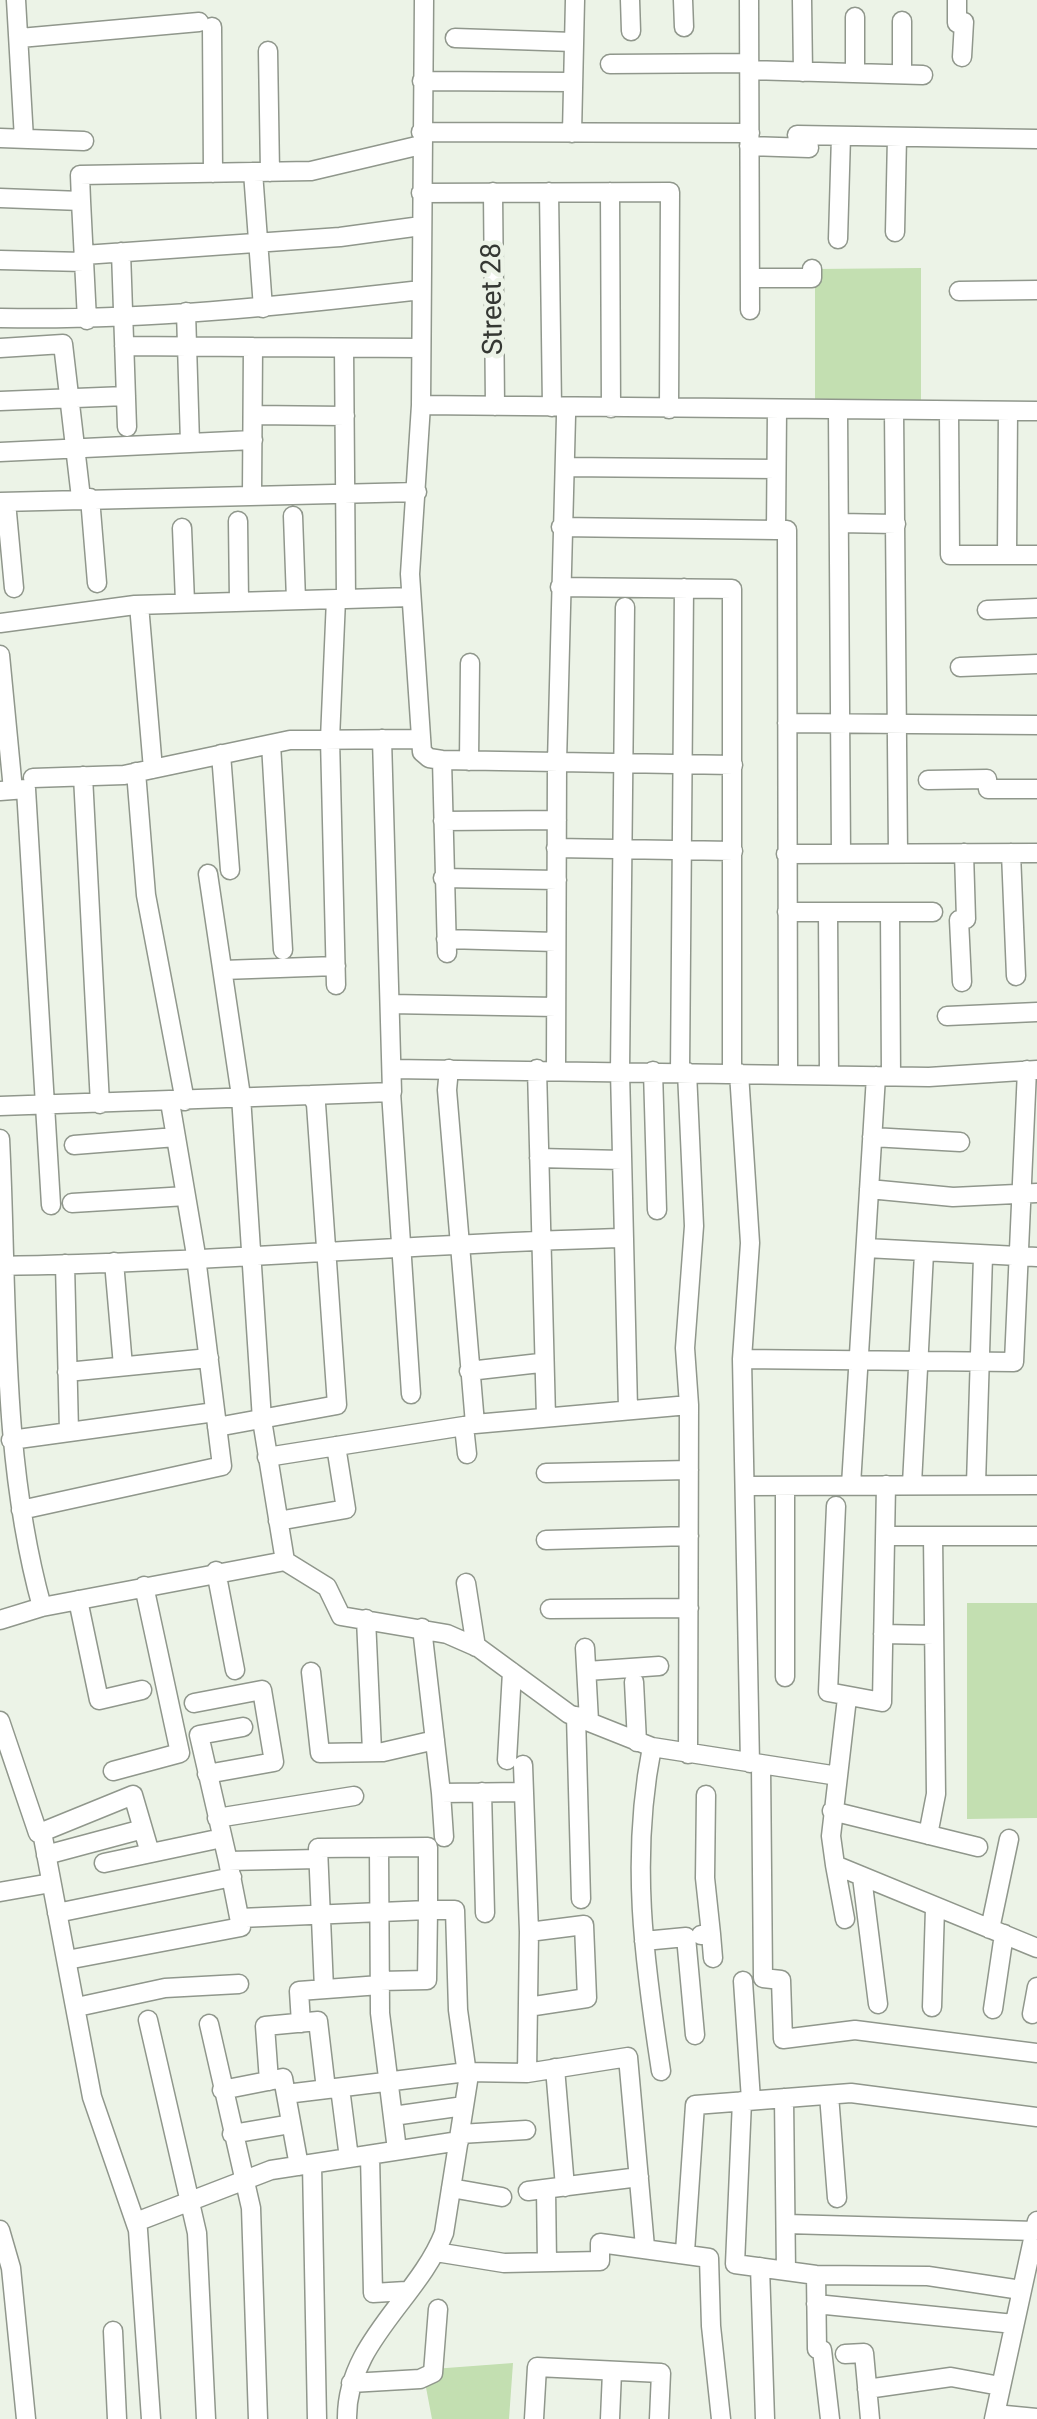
<!DOCTYPE html>
<html>
<head>
<meta charset="utf-8">
<style>
	body { margin:0 }
	canvas { display:block; background:#ecf3e7 }
</style>
</head>
<body>
<canvas width="1037" height="2419"></canvas>
<script>
const ctx = document.querySelector('canvas').getContext('2d');
ctx.lineJoin = 'round';
function paint(path, color) {
  ctx.fillStyle = color;
  ctx.fill(path, 'evenodd');
}
function stroke(path, color, width, dash) {
  ctx.strokeStyle = color;
  ctx.lineWidth = width;
  ctx.lineCap = dash ? 'butt' : 'round';
  ctx.setLineDash(dash || []);
  ctx.stroke(path);
}
function write(font, color, halo, rows, align = 'center') {
  ctx.font = font + ' Roboto,sans-serif';
  ctx.lineWidth = 9;
  ctx.setLineDash([]);
  ctx.textBaseline = 'middle';
  ctx.strokeStyle = halo;
  ctx.fillStyle = color;
  for (const [text, x, y, turn = 0] of rows) {
    ctx.save();
    ctx.translate(x, y);
    ctx.rotate((+turn || 0) * Math.PI / 180);
    ctx.textAlign = isNaN(turn) ? turn : align;
    if (halo) ctx.strokeText(text, 0, 0);
    ctx.fillText(text, 0, 0);
    ctx.restore();
  }
}
paint(new Path2D(`
	M921,268V410L815,411V269Z
	M967,1603H1037V1818L967,1819Z
	M513,2363L509,2419H432L424,2377L433,2369Z`), '#c3dfb1');
const minor = new Path2D(`
	M16,0L24,139
	M424,0L421,405L410,574L422,752L429,758L442,760L733,765
	M630,0L631,31
	M683,0L684,27
	M749,0L750,310
	M802,0L803,72
	M957,0V23L964,22L962,57
	M855,17V73
	M902,21V74
	M212,27L213,173
	M20,38L199,22
	M455,38L573,42
	M268,51L270,172
	M610,64L749,63
	M749,70L923,75
	M422,81L572,82
	M421,132L750,133
	M572,133L575,0
	M797,135L1037,139
	M0,138L84,141
	M749,146L809,148
	M253,172L263,308
	M493,192L495,406
	M549,192L552,407
	M610,192L611,408
	M421,193L670,192L669,409
	M0,198L81,201L80,175L311,171L421,145
	M81,201L87,320
	M895,232L897,137
	M838,239L841,136
	M121,252L127,427
	M84,255L340,237L421,226
	M0,260L84,262
	M750,278H812V269
	M959,291L1037,290
	M186,312L190,443
	M0,318C141,321 281,306 421,290
	M124,346L253,347
	M0,348L63,344L81,498
	M0,401L126,396
	M421,405L1037,411
	M777,410L776,530H787L788,1074
	M838,411L841,854
	M894,411L898,853
	M949,411L950,555H1037
	M253,415L345,416
	M0,452L253,440
	M565,467L776,469
	M252,493L253,347L421,348
	M90,498L97,583
	M0,502L417,492
	M6,502L14,588
	M293,516L296,600
	M238,521L239,601
	M839,523L896,524
	M561,527L776,530
	M182,528L185,602
	M1007,555L1008,411
	M560,587L732,589V1073
	M346,599L411,597
	M139,605L153,769
	M625,607L620,1071L628,1408
	M987,610L1037,608
	M0,623L135,605L336,599
	M0,655L13,790
	M960,667L1037,664
	M787,723L1037,725
	M271,744L283,950
	M221,754L230,870
	M442,760L447,953
	M469,761L470,663
	M136,772L146,895L185,1101
	M83,776L100,1104
	M33,778L124,775L290,740L420,739
	M928,780L987,779L988,789H1037
	M0,791L26,789L51,1205
	M443,821L557,820
	M556,848L733,851
	M1011,853L1016,976
	M786,854L1037,853
	M208,874L241,1096L262,1420L285,1561
	M443,878L557,880
	M787,912H933
	M828,912L829,1075
	M890,912L891,1076
	M446,939L556,942
	M223,970L336,966
	M962,982L959,920L966,919L964,853
	M336,985L330,739L336,599H346L344,348
	M390,1004L556,1007
	M947,1016L1037,1012
	M392,1069L929,1077L1037,1070
	M449,1069L447,1090L475,1424L464,1426L467,1454
	M537,1069L546,1417
	M556,1070L557,762L566,416
	M653,1071L657,1210
	M680,1072L684,588
	M739,1073L750,1243L742,1359L750,1763
	M391,1092L411,1394
	M311,1095L392,1092L382,739
	M0,1106L311,1095L316,1104L337,1405L217,1427
	M872,1137L960,1142
	M0,1139C8,1295 0,1456 42,1607
	M74,1145L176,1137
	M539,1158L622,1160
	M869,1189L953,1197L1037,1193
	M72,1203L186,1196
	M866,1248L1037,1257
	M114,1262L123,1366
	M65,1264L69,1432
	M0,1266C208,1263 416,1243 624,1238
	M742,1359L1014,1362L1027,1070
	M469,1371L540,1363
	M67,1372L209,1358
	M475,1424L689,1405L685,1348L694,1226L687,1072
	M11,1440L215,1412
	M267,1457L464,1426
	M546,1473L689,1470
	M912,1484L924,1253
	M976,1484L983,1256
	M851,1485L876,1076
	M745,1486L1037,1485
	M836,1506L828,1692L882,1702L886,1485
	M21,1510L222,1466L195,1249L170,1102
	M278,1521L346,1509L336,1446
	M885,1536H1037
	M546,1540L689,1536
	M216,1571L235,1670
	M466,1583L476,1647
	M78,1600L99,1700L142,1690
	M550,1609L689,1608
	M366,1619L372,1751
	M0,1620L42,1607L285,1561L327,1587L341,1616L447,1634L479,1648L569,1714L652,1747L838,1776L831,1836L835,1865L1037,1948
	M422,1628L441,1793
	M883,1634L934,1635
	M585,1648L589,1721
	M587,1671L659,1666
	M311,1672L320,1753L383,1752L435,1740
	M785,1677V1486
	M634,1682L637,1742
	M194,1703L262,1690L274,1762L207,1774
	M576,1716L581,1899
	M0,1721L38,1833L42,1832L92,2097L138,2230L151,2419
	M243,1727L199,1735L228,1861L318,1859
	M652,1747C630,1858 644,1960 661,2071
	M688,1754L689,1405
	M507,1760L512,1672
	M523,1765L529,1932L527,2073
	M761,1765L763,1978L781,1980L783,2039L855,2030L1037,2053
	M113,1771L180,1753L144,1586
	M838,1776L847,1698
	M482,1792L485,1913
	M706,1795L705,1878L711,1934
	M832,1811L978,1847
	M217,1818L354,1796
	M42,1832L133,1795L150,1853
	M928,1835L936,1794L933,1536
	M444,1837L441,1793L524,1792
	M379,1848L380,2013L397,2150
	M46,1855L143,1829
	M104,1863L222,1838
	M835,1865L845,1919
	M862,1877L878,2004
	M0,1892L51,1883
	M57,1913L232,1877
	M240,1918L428,1910L427,1980L380,1981
	M990,1929L1009,1839
	M701,1935L711,1934L713,1958
	M644,1941L686,1937L695,2035
	M67,1960L241,1927L228,1861
	M743,1981L751,2100
	M324,1989L318,1848L428,1847V1910H455L458,2010L468,2081L444,2233C418,2299 346,2343 347,2419
	M77,2007L165,1988L239,1984
	M528,2007L587,1998L584,1925L529,1932
	M932,2007L935,1908
	M993,2009L1004,1934
	M1032,2014L1037,1987
	M148,2020L197,2233L206,2419
	M301,2023L299,1991L380,1985
	M209,2024L251,2208L258,2419
	M555,2068L565,2187
	M269,2081L265,2026L318,2021L326,2089
	M340,2088L349,2158
	M222,2090L283,2078L299,2166
	M286,2094L467,2072L527,2073L628,2057L645,2247
	M829,2095L837,2198
	M784,2098L786,2271
	M742,2101L735,2264L816,2275L928,2276L1021,2290
	M393,2116L464,2106
	M232,2134L291,2124
	M460,2134L526,2130
	M370,2155L373,2293L406,2291
	M312,2164L317,2419
	M451,2188L502,2197
	M546,2189L547,2262
	M528,2191L639,2177
	M136,2222L271,2170L459,2141
	M787,2224L1035,2231
	M0,2230L11,2268L26,2419
	M436,2252L504,2263L600,2261V2243L709,2258L711,2326L721,2419
	M685,2252L695,2105L851,2093L1037,2117
	M760,2267L765,2419
	M816,2275L817,2349L822,2350L830,2419
	M816,2304L1014,2324
	M113,2331L117,2419
	M845,2354L864,2353L870,2419
	M351,2383L420,2379L433,2373L438,2309
	M867,2389L951,2377L1000,2386
	M995,2414L1037,2418
	M534,2419L537,2367L661,2373L659,2419
	M610,2419L612,2372
	M994,2419L1037,2221`);
stroke(minor, '#90978c', 21);
stroke(minor, '#fff', 18);
write('28px', '#353833', '#ecf3e7', [
	["Street 28",494,299,-91]
]);
</script>
</body>
</html>
